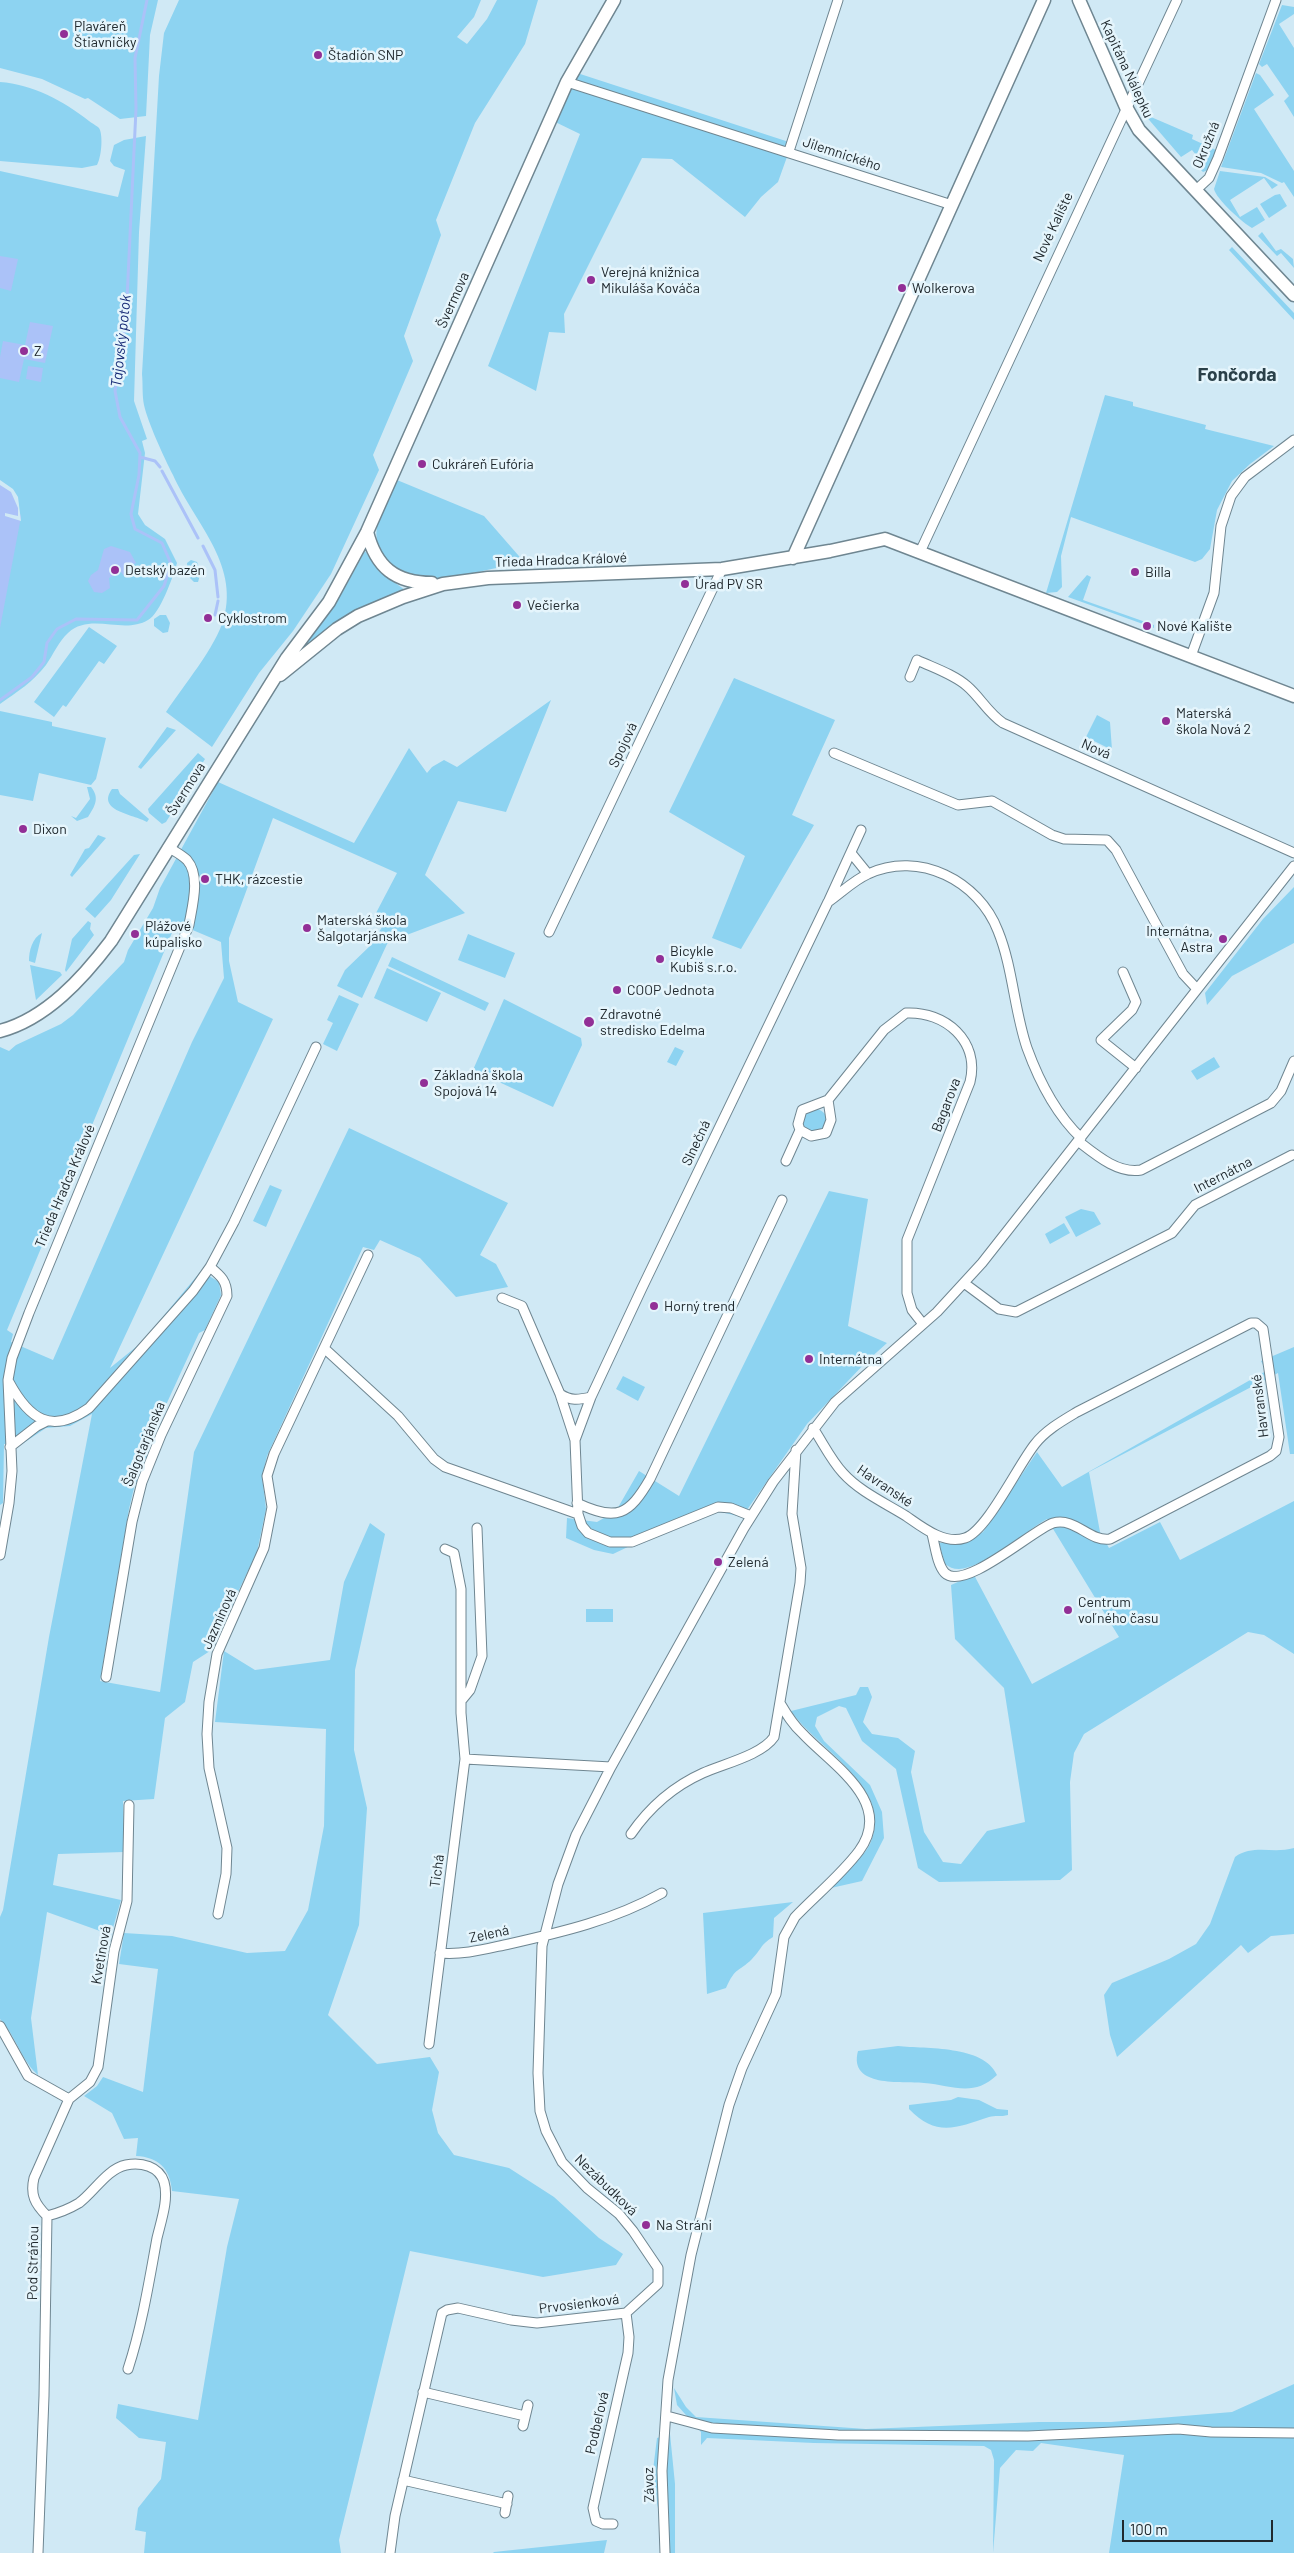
<!DOCTYPE html>
<html>
<head>
<meta charset="utf-8">
<style>
	body { margin:0 }
	#map { position:relative; width:1294px; height:2553px; overflow:hidden; background:#d0e9f5; font-family:Barlow,sans-serif }
	canvas { display:block }
	.scale { position:absolute; left:1122px; top:2520px; width:151px; height:22px; box-sizing:border-box; border:2px solid #20292e; border-top:0; padding-left:6px; font-size:15px; line-height:18px; white-space:nowrap; color:#20292e; -webkit-text-stroke:4px #e5f5fc; paint-order:stroke }
</style>
</head>
<body>
<div id="map">
<canvas width="1294" height="2553"></canvas>
<div class="scale">100 m</div>
</div>
<script>
const ctx = document.querySelector('canvas').getContext('2d');
ctx.lineJoin = 'round';
function paint(path, color) {
  ctx.fillStyle = color;
  ctx.fill(path, 'evenodd');
}
function stroke(path, color, width, dash) {
  ctx.strokeStyle = color;
  ctx.lineWidth = width;
  ctx.lineCap = dash ? 'butt' : 'round';
  ctx.setLineDash(dash || []);
  ctx.stroke(path);
}
function write(font, color, halo, rows, align = 'center') {
  ctx.font = font + ' Barlow,sans-serif';
  ctx.lineWidth = 5;
  ctx.setLineDash([]);
  ctx.textBaseline = 'middle';
  ctx.strokeStyle = halo;
  ctx.fillStyle = color;
  for (const [text, x, y, turn = 0] of rows) {
    ctx.save();
    ctx.translate(x, y);
    ctx.rotate((+turn || 0) * Math.PI / 180);
    ctx.textAlign = isNaN(turn) ? turn : align;
    if (halo) ctx.strokeText(text, 0, 0);
    ctx.fillText(text, 0, 0);
    ctx.restore();
  }
}
paint(new Path2D(`
	M0,0H158L150,35L146,116L120,119L88,98L85,99L42,79L0,68Z
	M179,0H481L474,17L457,37L467,44L487,19L497,0H538L525,44L475,123L436,220L441,235L404,336L413,361L373,455L379,470L331,574L293,631L259,673L212,747L166,712C183,686 216,647 224,618C239,563 194,522 173,475C164,457 148,423 144,405C142,395 143,384 142,374L159,76L164,33Z
	M1282,5L1294,7V14L1279,24L1294,48V117L1284,101L1289,96L1267,64L1262,67L1259,64Z
	M571,71L792,143L778,182L761,197L745,217L672,159L642,158L564,314L565,333L549,332L536,391L488,366L580,134L547,118Z
	M1256,73L1260,75L1274,95L1254,109L1294,171V197L1284,182L1282,183L1261,173L1221,167Z
	M0,82C32,84 64,101 89,121C92,124 99,126 100,130C103,139 101,158 97,165L82,168L0,161Z
	M1144,114L1193,135L1192,139L1216,150L1208,170L1203,172L1201,170L1205,166L1192,150L1181,157Z
	M146,136L139,232L134,401L147,439L142,441L145,453L138,514L145,525L165,539L177,563C173,577 160,614 148,620C123,635 91,612 68,633C59,641 53,655 46,665C33,682 17,692 0,704V171L118,197L125,170L114,166L110,161L114,145L124,140Z
	M1220,171L1265,177L1278,185L1272,189L1264,178L1230,200L1240,217L1257,207L1265,220L1252,228C1243,223 1216,199 1214,189Z
	M1280,194L1287,206L1269,218L1260,204L1275,195Z
	M1262,232L1276,251L1281,249L1293,259L1294,268L1281,253L1277,256L1258,236Z
	M1232,247L1294,313V320L1229,250Z
	M1105,395L1133,402V406L1206,425L1205,429L1274,446L1250,464L1232,481L1217,510L1210,549L1202,559L1195,562L1071,517L1061,556L1062,587L1057,592L1046,593Z
	M397,480L484,516L525,563C485,566 414,599 384,558C366,531 384,505 397,480Z
	M365,551L380,572L405,590L353,613L306,645L342,593Z
	M191,560L197,562L201,572L198,582H194L188,576L187,563Z
	M1087,575L1091,577L1083,600L1154,625V628L1068,597Z
	M160,615H166L170,623L168,632L163,633L154,626V619Z
	M89,627L117,646L104,664L99,661L66,707L63,705L54,717L34,702Z
	M734,678L835,720L792,815L814,825L741,949L712,938L745,856L669,812Z
	M551,700L506,812L458,801L425,875L465,913L388,942L362,998L337,986L345,970L371,945L387,919L376,913L397,873L273,818L229,938V961L238,1002L273,1019L110,1368L141,1343L201,1271L219,1282L221,1295L205,1330L199,1333L154,1431L156,1433L134,1488L129,1509L100,1681L160,1692L194,1452L349,1128L508,1203L480,1255L496,1264L508,1287L456,1297L420,1258L380,1240L374,1250L363,1247L267,1456L262,1476L266,1509L257,1552L210,1651L193,1662L185,1702L165,1718L154,1799L123,1801L124,1852L58,1854L53,1885L121,1900L111,1935L47,1912L31,2018L38,2075C21,2060 16,2036 0,2019V1917L3,1910L49,1637L92,1414L70,1426L46,1428L22,1444H4L3,1503L0,1505V1047L9,1051L16,1045L61,1024L73,1015L124,962L128,950L153,908L160,888L218,782L354,843L409,748L427,773L432,767L444,760L457,767ZM176,923L221,942L224,978L192,1042L53,1360L11,1342L13,1334L7,1330Z
	M0,711L52,722V726L106,738L96,779L91,785L39,773L33,801L0,795Z
	M1097,715L1110,722L1112,750L1086,737Z
	M167,727L176,730L141,769L138,767Z
	M198,753L205,759L166,822L162,824L149,813L148,809Z
	M87,787H91C100,798 95,806 88,817L77,821L71,816L76,818L90,799Z
	M112,789H118L120,794L149,819L147,822C133,814 96,811 112,789Z
	M98,835L106,838L72,877L70,875L85,849L89,848Z
	M140,854L111,900L95,918L85,909L134,855Z
	M1294,887V943L1232,976L1207,1005L1205,993L1263,919Z
	M88,921L91,923L90,929L94,935L66,972L65,970L72,939Z
	M42,933L35,963L29,961C29,951 32,938 42,933Z
	M468,934L515,953L505,978L458,960Z
	M392,957L489,1003L485,1011L388,966Z
	M30,965L60,972L62,975L36,1000Z
	M387,968L441,993L427,1022L374,998Z
	M339,995L359,1004L337,1051L323,1044L333,1023L327,1020Z
	M504,999L581,1038L582,1045L553,1107L473,1070Z
	M675,1047L684,1051L676,1066L667,1062Z
	M1214,1057L1220,1067L1197,1080L1191,1071Z
	M803 1121a12 12 0 1 1 24 0a12 12 0 1 1-24 0Z
	M270,1185L282,1190L266,1227L253,1221Z
	M829,1191L868,1199L848,1326L887,1343L867,1361L807,1424L742,1517L708,1509L613,1554L594,1550L566,1538L567,1518L597,1522L616,1511L639,1471L679,1496Z
	M1081,1209L1094,1212L1101,1224L1076,1237L1065,1217Z
	M1064,1223L1070,1233L1050,1244L1045,1234Z
	M1294,1347V1454H1290L1278,1373L1089,1472L1100,1532L1109,1548L1160,1522L1180,1560L1294,1501V1654L1264,1635L1248,1632L1084,1734L1074,1753L1070,1782L1072,1870L1060,1880L939,1882L918,1868L896,1769L862,1741L846,1708L839,1706L817,1717L815,1726L824,1741L870,1785L882,1812L884,1838L862,1881L831,1888C842,1876 863,1858 870,1844C896,1789 818,1750 791,1711L856,1695L860,1687H868L872,1697L863,1722L872,1734L898,1738L915,1751L911,1772L924,1832L943,1862L961,1864L987,1831L1025,1822L1004,1688L955,1639L951,1585L974,1575L1032,1684L1119,1637L1047,1519C1026,1531 981,1569 959,1569C953,1569 949,1567 945,1564L939,1543H964L983,1532L1037,1452L1062,1487L1266,1371L1261,1361Z
	M623,1376L645,1387L638,1401L616,1389Z
	M370,1523L385,1534L355,1670L354,1750L367,1808L359,1925L328,2015L377,2064L430,2057L439,2072L432,2110L438,2133L454,2155L509,2168L554,2197L599,2238L623,2254L616,2265L543,2277L410,2251L339,2540L341,2553H144L146,2532L135,2530L138,2508L161,2479L166,2442L139,2438L116,2418L118,2404L198,2420L227,2247L239,2199L172,2191C170,2168 158,2157 136,2156L138,2138L124,2139L112,2113L84,2096L97,2086L103,2077L143,2092L158,1969L119,1964L124,1933L172,1936L247,1953L285,1951L308,1910L324,1826L326,1729L215,1722L224,1651L255,1670L330,1660L344,1582Z
	M586,1609H613V1622H586Z
	M1294,1848V1934L1271,1936L1248,1953L1241,1945L1117,2057L1110,2035L1104,1995L1112,1983L1169,1959L1196,1944L1210,1924L1235,1857C1253,1844 1273,1854 1294,1848Z
	M793,1902L774,1918L773,1937C760,1945 761,1950 752,1959C738,1973 736,1966 726,1988L707,1994L703,1913Z
	M898,2046C926,2049 984,2045 997,2075C973,2098 952,2085 924,2083C902,2081 848,2088 858,2051Z
	M958,2097L979,2100L997,2109L1008,2110V2115C1001,2117 995,2115 989,2117C956,2128 936,2137 909,2109V2105L951,2100Z
	M1294,2384V2553H1109L1124,2455L1041,2443L1033,2451L1016,2450L1000,2468L993,2553L994,2460L991,2450L984,2446L814,2443L707,2438L701,2445V2432L677,2405L674,2388L686,2407L696,2417L866,2429L1039,2422H1111L1232,2412Z
	M670,2434L675,2484V2553H662L664,2538L652,2478L657,2438Z
	M607,2540L604,2553H493L494,2552Z`), '#8dd3f1');
paint(new Path2D(`
	M0,256L18,259L11,291L0,288Z
	M30,322L53,326L45,363L24,359L19,382L0,378V357L3,341L25,345Z
	M28,366L43,368L41,382L26,379Z
	M0,481L13,490L21,517L0,628Z
	M111,546L130,552L136,563L130,566L132,571L130,576H124L121,572L109,578L110,588L102,593L94,592L88,581L91,575L98,570L104,549Z`), '#abc2f8');
paint(new Path2D(`
	M0,480L13,489L18,497L21,521L5,516V513L18,516V508L11,492L0,485Z`), '#d0e9f5');
stroke(new Path2D(`
	M140,457L155,461L160,467
	M162,471L198,538
	M203,546L215,570L218,597
	M215,615L218,601
	M0,700L32,677L44,662L47,643L57,629L76,619L137,620L164,586L171,564L162,543L135,529L131,514L139,475L140,453L120,417L115,391L122,352L127,299L136,109L135,58L147,0`), '#abc2f8', 3);
const street = new Path2D(`
	M567,82L952,205
	M789,151L838,0
	M1196,190L1209,178L1218,158L1276,0
	M920,552L1177,0
	M1191,656L1214,593L1221,526L1231,496L1245,477L1294,440
	M910,677L917,660C934,668 953,674 967,686C980,697 988,713 1003,723L1294,853
	M834,753L958,805L992,801L1052,835L1064,839L1107,840L1116,850L1183,974L1197,989
	M851,853L868,874
	M829,900L861,830
	M549,932L722,569
	M1123,972L1136,1002L1132,1010L1101,1040L1136,1068
	M828,1100L831,1120L826,1133L811,1136L800,1130L798,1124L802,1110L828,1100L884,1030L906,1013C945,1011 980,1041 970,1082L907,1240V1293L912,1310L923,1324
	M1078,1141C1096,1155 1118,1174 1141,1170L1271,1103L1281,1091L1294,1061
	M786,1161L800,1130
	M964,1283L999,1309L1016,1312L1172,1233L1195,1205L1292,1155
	M502,1298L522,1306L560,1394C571,1401 578,1400 591,1397
	M324,1348L398,1416L434,1459L445,1467L578,1514
	M9,1382C29,1419 51,1435 89,1408L193,1291L210,1267L234,1222L316,1047
	M560,1394L575,1440L578,1514L582,1526L588,1533L610,1542H632L718,1507L731,1508L751,1516
	M813,1428C823,1443 831,1460 843,1473C859,1491 885,1503 906,1516C922,1527 944,1545 965,1538C987,1531 1018,1465 1035,1444C1046,1430 1062,1421 1077,1412L1251,1323H1256L1263,1329L1279,1437L1276,1451L1270,1456L1110,1539C1089,1542 1076,1517 1053,1523C1034,1529 964,1592 945,1573C937,1565 935,1545 932,1534
	M575,1440L591,1397L642,1288L828,902C841,893 854,880 868,874C919,850 979,881 998,931C1013,968 1014,1010 1027,1048C1039,1081 1056,1114 1081,1138
	M10,1447L37,1426L47,1421
	M577,1503C617,1522 629,1515 650,1479L782,1200
	M0,1555L9,1503L12,1471L8,1380L12,1358L29,1313L189,925C192,907 201,876 187,860C182,855 174,851 168,847
	M106,1677L132,1522L142,1482L161,1435L227,1296C227,1281 221,1276 210,1267
	M461,1701L470,1690L482,1656L477,1528
	M465,1759L611,1767
	M631,1834C649,1808 674,1786 703,1773C723,1764 762,1755 774,1737L800,1583L801,1568L792,1514L796,1450
	M218,1914L226,1874L227,1848L209,1768L207,1734L209,1702L217,1654L264,1548L272,1507L267,1476L274,1454L368,1255
	M440,1953C464,1955 485,1949 509,1944C562,1932 614,1920 662,1893
	M0,2026L28,2076L69,2099
	M429,2044L465,1759L461,1713V1589L454,1553L445,1549
	M47,2216C35,2204 30,2195 34,2178L69,2099L90,2082L98,2067L114,1951L127,1901L129,1805
	M47,2216C59,2213 69,2209 79,2203C94,2192 107,2169 126,2165C141,2162 159,2166 164,2182C169,2199 161,2221 157,2238C149,2282 142,2326 128,2369
	M423,2392L525,2416
	M667,2416L712,2428L838,2435L1028,2436L1178,2429L1211,2432L1294,2433
	M523,2426L528,2405
	M403,2480L507,2504
	M505,2513L508,2496
	M613,2524H603L596,2521L593,2508L628,2353L629,2337L626,2313
	M38,2553L44,2396L47,2216
	M390,2553L395,2516L442,2313L447,2310L458,2308L511,2320L537,2323L626,2313L658,2284V2268L633,2231L619,2214L587,2188L562,2162L546,2131L540,2111L538,2073L542,1946L558,1884L576,1835L611,1767L744,1528L773,1482L835,1402L937,1312L982,1263L1294,866
	M665,2553L662,2471L668,2380L691,2255L729,2105L742,2068L776,1994L784,1937L795,1917C816,1895 841,1875 859,1851C895,1802 832,1765 803,1734C793,1725 787,1715 780,1703`);
const secondary = new Path2D(`
	M1079,0L1126,107L1139,130L1294,295
	M367,532C376,567 395,583 432,583
	M793,558L1044,0
	M280,675L337,629L358,616L403,597L443,584L488,578L722,569L830,551L885,539L1294,696
	M0,1031C46,1019 83,978 111,941L287,658L329,602L367,532L567,82L614,0`);
stroke(street, '#6f8691', 11);
stroke(secondary, '#6f8691', 15);
stroke(street, '#fff', 9);
stroke(secondary, '#fff', 12);
for (const [x, y, r, color] of [
	[64,34,5,"#922f96"],
	[318,55,5,"#922f96"],
	[591,280,5,"#922f96"],
	[902,288,5,"#922f96"],
	[24,351,5,"#922f96"],
	[422,464,5,"#922f96"],
	[115,570,5,"#922f96"],
	[1135,572,5,"#922f96"],
	[685,584,5,"#922f96"],
	[517,605,5,"#922f96"],
	[208,618,5,"#922f96"],
	[1147,626,5,"#922f96"],
	[1166,721,5,"#922f96"],
	[23,829,5,"#922f96"],
	[205,879,5,"#922f96"],
	[307,928,5,"#922f96"],
	[135,934,5,"#922f96"],
	[1223,939,5,"#922f96"],
	[660,959,5,"#922f96"],
	[617,990,5,"#922f96"],
	[589,1022,6,"#922f96"],
	[424,1083,5,"#922f96"],
	[654,1306,5,"#922f96"],
	[809,1359,5,"#922f96"],
	[718,1562,5,"#922f96"],
	[1068,1610,5,"#922f96"],
	[646,2225,5,"#922f96"]
]) {
  const dot = new Path2D();
  dot.arc(x, y, r, 0, 2 * Math.PI);
  ctx.fillStyle = color;
  ctx.fill(dot);
  stroke(dot, '#e5f5fc', 2);
}
write('14px', '#20292e', '#e5f5fc', [
	["Plaváreň",74,26],
	["Štiavničky",74,42],
	["Štadión SNP",328,55],
	["Verejná knižnica",601,272],
	["Mikuláša Kováča",601,288],
	["Wolkerova",912,288],
	["Z",34,351],
	["Cukráreň Eufória",432,464],
	["Detský bazén",125,570],
	["Billa",1145,572],
	["Úrad PV SR",695,584],
	["Večierka",527,605],
	["Cyklostrom",218,618],
	["Nové Kalište",1157,626],
	["Materská",1176,713],
	["škola Nová 2",1176,729],
	["Dixon",33,829],
	["THK, rázcestie",215,879],
	["Materská škola",317,920],
	["Šalgotarjánska",317,936],
	["Plážové",145,926],
	["kúpalisko",145,942],
	["Internátna,",1213,931,"right"],
	["Astra",1213,947,"right"],
	["Bicykle",670,951],
	["Kubiš s.r.o.",670,967],
	["COOP Jednota",627,990],
	["Zdravotné",600,1014],
	["stredisko Edelma",600,1030],
	["Základná škola",434,1075],
	["Spojová 14",434,1091],
	["Horný trend",664,1306],
	["Internátna",819,1359],
	["Zelená",728,1562],
	["Centrum",1078,1602],
	["voľného času",1078,1618],
	["Na Stráni",656,2225]
], 'left');
write('14px', '#20292e', '#e5f5fc', [
	["Kapitána Nálepku",1127,69,65],
	["Okružná",1206,145,-68],
	["Jilemnického",842,154,18],
	["Nové Kalište",1053,227,-65],
	["Švermova",453,300,-66],
	["Trieda Hradca Králové",561,560,-2],
	["Spojová",623,745,-65],
	["Nová",1096,749,23],
	["Švermova",186,789,-58],
	["Bagarova",946,1105,-69],
	["Slnečná",696,1143,-65],
	["Internátna",1223,1175,-27],
	["Trieda Hradca Králové",65,1186,-67],
	["Havranské",1260,1406,-97],
	["Šalgotarjánska",144,1444,-68],
	["Havranské",885,1486,34],
	["Jazmínová",219,1619,-66],
	["Tichá",437,1871,-82],
	["Zelená",489,1934,-12],
	["Kvetinová",101,1955,-80],
	["Nezábudková",606,2185,44],
	["Pod Stráňou",33,2263,-89],
	["Prvosienková",579,2304,-7],
	["Podbeľová",597,2423,-77],
	["Závoz",649,2485,-92]
]);
write('italic 15px', '#162a76', '#e5f5fc', [
	["Tajovský potok",121,341,-84]
]);
write('bold 19px', '#2a4049', '#e5f5fc', [
	["Fončorda",1237,375]
]);
</script>
</body>
</html>
